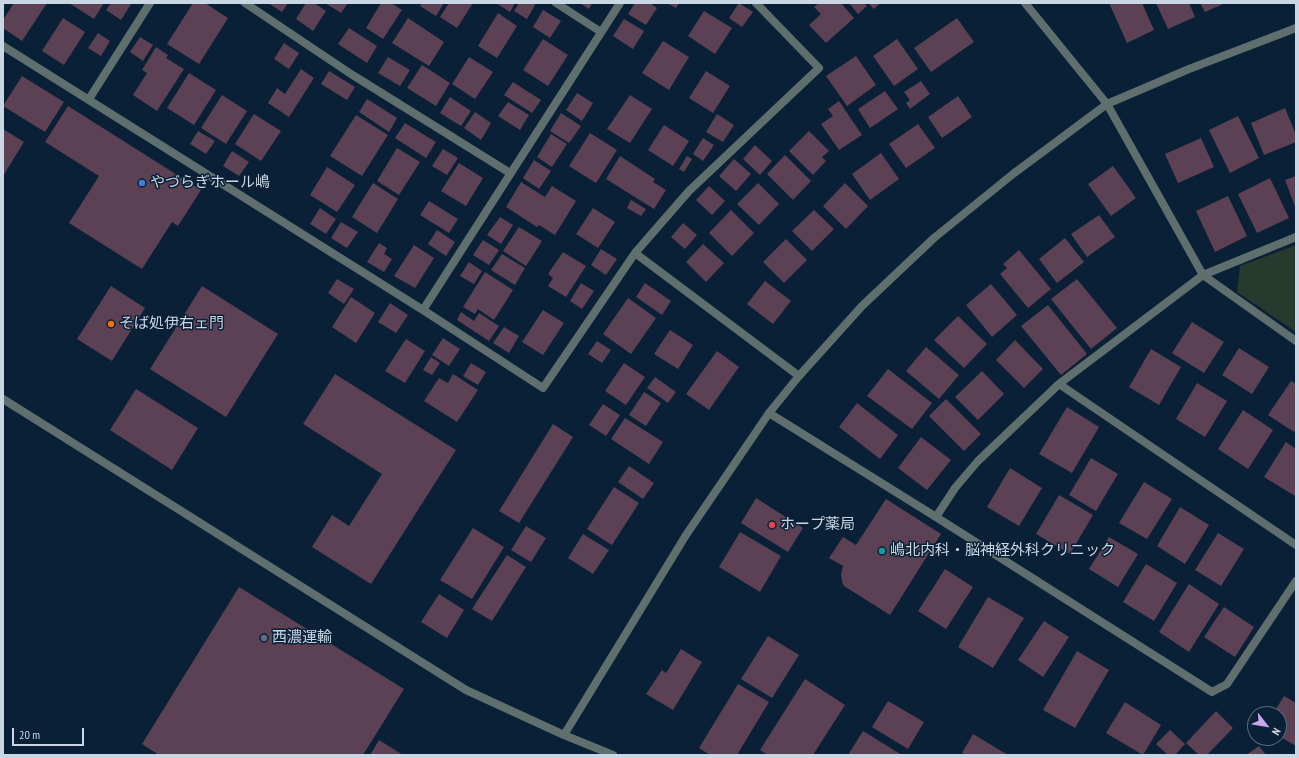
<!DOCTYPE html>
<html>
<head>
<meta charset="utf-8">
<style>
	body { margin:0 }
	#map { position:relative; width:1299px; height:758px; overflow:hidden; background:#0a2036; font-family:"PT Sans Narrow",sans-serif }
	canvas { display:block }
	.frame { position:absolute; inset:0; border:4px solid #c9d7e5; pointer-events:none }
	.north { position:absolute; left:1247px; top:706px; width:40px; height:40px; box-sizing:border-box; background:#0a2036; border:1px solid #56697c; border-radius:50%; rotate:121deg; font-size:11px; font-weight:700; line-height:16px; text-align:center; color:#c9d7e5 }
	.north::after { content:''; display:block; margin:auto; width:14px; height:18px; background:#c8a5ee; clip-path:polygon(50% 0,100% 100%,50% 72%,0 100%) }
	.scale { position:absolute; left:12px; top:728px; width:72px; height:18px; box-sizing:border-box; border:2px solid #c9d7e5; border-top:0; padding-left:5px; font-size:12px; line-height:14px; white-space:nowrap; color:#c9d7e5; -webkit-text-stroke:3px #0a2036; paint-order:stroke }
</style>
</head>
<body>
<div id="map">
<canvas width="1299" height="758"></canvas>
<div class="frame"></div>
<div class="north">N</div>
<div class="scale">20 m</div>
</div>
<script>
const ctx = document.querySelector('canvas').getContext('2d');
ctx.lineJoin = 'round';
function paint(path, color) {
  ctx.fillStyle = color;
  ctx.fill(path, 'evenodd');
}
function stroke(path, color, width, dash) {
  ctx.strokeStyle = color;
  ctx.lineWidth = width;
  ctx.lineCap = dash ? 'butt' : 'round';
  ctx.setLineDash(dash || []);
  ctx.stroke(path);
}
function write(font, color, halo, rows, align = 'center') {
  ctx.font = font + ' "PT Sans Narrow","Noto Sans JP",sans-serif';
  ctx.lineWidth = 3;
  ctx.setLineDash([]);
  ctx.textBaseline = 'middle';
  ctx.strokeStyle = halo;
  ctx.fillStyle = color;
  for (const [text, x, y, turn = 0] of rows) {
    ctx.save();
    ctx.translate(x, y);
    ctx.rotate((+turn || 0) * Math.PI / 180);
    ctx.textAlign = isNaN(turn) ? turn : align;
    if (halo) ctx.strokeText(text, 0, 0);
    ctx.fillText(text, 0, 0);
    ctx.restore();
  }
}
paint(new Path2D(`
	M1296,245V332L1237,292L1240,266Z`), '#273a2e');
paint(new Path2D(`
	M14,3H47L22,41L3,28V20Z
	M69,3H104L94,19Z
	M111,3H129L131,4L121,20L106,10Z
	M193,3H205L228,18L199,64L167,44Z
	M268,3H288L282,12Z
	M306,3H314L326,11L313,31L296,19Z
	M325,3H348L341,13Z
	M381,3H391L402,10L383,39L366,28Z
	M422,3H444L436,16L420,6Z
	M449,3H473L457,28L440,17Z
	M496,3H515L510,12Z
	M519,3H533L535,5L527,19L514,11Z
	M580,3H592L589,9Z
	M635,3H650L657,8L646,25L628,14Z
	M667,3H679L676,8Z
	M739,3L753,12L742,27L729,18Z
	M819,3H841L854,18L826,43L809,25L821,14L814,7Z
	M849,3H864L867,6L858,14Z
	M868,3H880L874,9Z
	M1109,3H1142L1154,30L1127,43Z
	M1156,3H1189L1195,17L1168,29Z
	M1200,3H1225L1205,12Z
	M543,10L561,21L550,38L533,27Z
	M704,11L732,28L715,54L688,36Z
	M498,13L517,26L497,58L478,46Z
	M63,18L85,32L64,65L42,51Z
	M408,18L444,42L429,66L392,43Z
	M957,18L974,42L931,72L914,48Z
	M624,19L644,31L633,49L613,36Z
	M349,28L377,46L367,63L338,44Z
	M98,33L110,41L101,56L88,48Z
	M140,37L153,45L143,61L130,52Z
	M543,39L568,55L548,86L523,70Z
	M897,39L918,69L894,86L873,56Z
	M663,41L689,57L669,90L642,73Z
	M284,43L299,53L289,69L274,59Z
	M156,47L168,55L166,58L184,69L157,111L133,95L147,73L142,70Z
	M856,56L876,85L847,106L826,76Z
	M388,57L410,70L400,86L378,73Z
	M469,57L493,72L475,99L452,84Z
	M422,65L450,83L436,106L407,88Z
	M301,69L314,78L289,117L268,103L277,88L285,94Z
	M329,71L355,87L347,100L321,84Z
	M706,71L730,86L713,113L689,98Z
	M189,73L216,90L194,125L167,108Z
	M22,76L64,102L45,132L3,106Z
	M921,81L930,94L910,109L906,103L910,100L904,92Z
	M513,82L541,100L532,113L504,95Z
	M885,91L898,109L870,128L858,109Z
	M577,93L593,103L582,121L566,110Z
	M222,95L247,111L226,144L201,128Z
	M630,95L652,109L630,143L607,129Z
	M958,96L972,117L942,138L928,117Z
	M450,97L471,111L461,126L440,113Z
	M367,99L397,118L389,132L359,112Z
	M839,101L862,135L839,150L821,124L833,116L828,109Z
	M508,102L529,115L520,130L498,116Z
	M68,106L201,190L178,226L172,222L142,269L69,223L99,176L45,142Z
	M1285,108L1296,135V142L1264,155L1251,123Z
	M475,112L491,123L481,140L464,128Z
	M561,113L581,126L569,143L550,131Z
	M254,114L281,131L261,161L235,144Z
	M717,114L734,125L723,142L706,132Z
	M356,115L388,135L362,176L330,156Z
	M1238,116L1259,158L1230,173L1209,130Z
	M405,123L436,142L426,158L395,138Z
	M918,124L935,148L906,168L889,144Z
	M664,125L689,141L673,166L648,150Z
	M3,129L24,142L3,176Z
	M198,131L215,141L206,154L190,144Z
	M809,131L829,151L822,157L826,161L813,175L789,151Z
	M590,133L617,150L596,183L569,166Z
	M551,134L567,144L552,167L537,157Z
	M703,138L714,145L703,161L693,154Z
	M1201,138L1214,167L1178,183L1165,154Z
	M755,145L772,161L760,175L743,159Z
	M397,148L420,162L399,195L377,181Z
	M443,149L458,158L447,175L432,166Z
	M232,151L249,162L239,176L223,166Z
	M881,153L899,179L870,200L852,174Z
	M785,155L811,181L793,200L767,174Z
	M620,156L655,179L653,182L666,190L654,209L606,179Z
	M687,156L692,159L684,172L679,169Z
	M734,159L751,174L736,191L719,176Z
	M534,160L551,171L539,189L523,178Z
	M459,163L483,178L466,206L441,191Z
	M1113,166L1136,198L1111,216L1088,184Z
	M327,167L355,185L337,212L310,195Z
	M1296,176V209L1285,180Z
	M1270,178L1289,218L1257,233L1238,194Z
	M521,182L545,197L552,186L576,201L555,235L539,225L537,227L506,207Z
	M373,183L398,199L377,233L352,217Z
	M758,183L779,204L759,225L737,204Z
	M845,183L868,206L846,229L823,206Z
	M709,186L725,201L712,215L696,200Z
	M1228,196L1247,236L1215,252L1196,211Z
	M631,200L646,209L641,216L627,208Z
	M429,201L458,219L449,233L420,215Z
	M320,208L336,219L326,234L310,224Z
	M593,208L615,222L598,248L576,234Z
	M731,210L754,233L732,256L709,233Z
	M814,210L834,229L812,251L792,231Z
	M1099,215L1115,237L1087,257L1071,234Z
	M500,217L513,225L501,244L487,235Z
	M341,222L358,232L347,248L331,238Z
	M683,223L697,235L685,249L671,237Z
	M519,227L542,241L526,266L503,251Z
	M437,230L455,242L446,256L428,244Z
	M1065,238L1084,262L1057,283L1039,259Z
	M786,239L807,260L784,283L763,262Z
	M483,240L499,250L489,265L473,255Z
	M379,243L387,248L384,254L392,259L384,272L367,262Z
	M703,244L724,263L706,282L686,262Z
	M414,245L434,258L415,288L394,276Z
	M601,249L617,259L606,275L591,265Z
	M1019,250L1051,289L1028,308L1000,274L1007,268L1003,264Z
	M563,252L586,266L566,297L548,286L553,278L548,274Z
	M502,254L525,268L515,285L491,270Z
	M469,262L482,271L474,284L460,276Z
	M485,272L513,290L494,320L478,309L475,314L463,307Z
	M337,279L354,289L344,304L328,293Z
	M1077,279L1117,328L1091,349L1051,299Z
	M765,281L791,301L773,324L747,304Z
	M581,283L594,291L582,309L570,301Z
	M645,283L671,301L662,315L636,297Z
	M991,284L1017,315L992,337L966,305Z
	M111,286L145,308L112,361L77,339Z
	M202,286L278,334L226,417L150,369Z
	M351,297L375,313L356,343L332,327Z
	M628,298L656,318L631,354L603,334Z
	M390,303L408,315L396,333L378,322Z
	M1048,305L1087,354L1061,375L1021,326Z
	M543,310L564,323L543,355L522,342Z
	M461,312L474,321L479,313L499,326L489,341L457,320Z
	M958,316L987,344L964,368L934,340Z
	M1192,322L1224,342L1204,373L1172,353Z
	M504,327L519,336L509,353L493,343Z
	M670,330L693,345L678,369L654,354Z
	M443,338L460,349L449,366L432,355Z
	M406,339L425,351L405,383L385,371Z
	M1015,340L1043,369L1024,388L996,360Z
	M597,341L611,350L602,363L588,354Z
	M926,347L959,375L939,399L906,371Z
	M1239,348L1269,367L1252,394L1222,375Z
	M1151,349L1181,367L1159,405L1129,387Z
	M717,351L739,367L709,410L686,394Z
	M431,357L440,363L432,375L423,370Z
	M471,363L486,372L478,385L463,376Z
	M624,363L645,377L626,405L605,391Z
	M888,369L932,403L912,429L867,396Z
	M982,371L1004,394L978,420L955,397Z
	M335,374L456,450L371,584L312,547L332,515L349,526L382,474L303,424Z
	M453,374L478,390L457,422L424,401L439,378L448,383Z
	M655,377L676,392L668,403L647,388Z
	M1291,381L1296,384V429L1294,432L1268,415Z
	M1197,383L1227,401L1205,437L1176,419Z
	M136,389L198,428L172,470L110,430Z
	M644,392L661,403L646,426L629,415Z
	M946,399L981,434L964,451L929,416Z
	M857,403L898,435L880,459L839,427Z
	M603,404L620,415L606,436L589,425Z
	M1067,407L1099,427L1072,473L1039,454Z
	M1243,410L1273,430L1248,469L1218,449Z
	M625,418L663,442L649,464L611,439Z
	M553,424L573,437L519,523L499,511Z
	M921,437L951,460L927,490L898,468Z
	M1286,442L1296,449V494L1295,496L1264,477Z
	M1091,458L1118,474L1096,511L1069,495Z
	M629,466L654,483L643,499L618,482Z
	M1010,468L1042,488L1019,526L987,507Z
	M1144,482L1172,499L1147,539L1119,523Z
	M614,487L639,503L612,545L587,529Z
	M1059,495L1093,515L1070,554L1036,534Z
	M756,498L803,528L788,552L741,523Z
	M886,499L941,534L890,615L844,586L842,582L841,574L843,566L829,558L843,537L856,545Z
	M1180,507L1209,525L1185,564L1157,546Z
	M526,526L546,538L531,562L511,550Z
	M473,528L504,547L472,599L440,580Z
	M740,532L781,556L760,592L719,567Z
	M1218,533L1244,549L1221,586L1195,570Z
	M583,534L609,550L593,574L568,558Z
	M1109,537L1138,554L1118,587L1089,569Z
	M507,555L526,567L492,621L472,609Z
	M1146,564L1177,583L1154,621L1123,602Z
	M945,569L973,587L946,629L918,611Z
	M1189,584L1219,604L1189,652L1159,632Z
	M239,587L404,689L363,755H159L142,744Z
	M439,594L464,610L447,638L421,622Z
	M988,597L1024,618L993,668L958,647Z
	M1224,607L1254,627L1235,657L1204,637Z
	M1044,621L1069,637L1043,677L1018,660Z
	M768,636L799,655L772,698L741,679Z
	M681,649L702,662L673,710L646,694L662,670L666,673Z
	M1077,651L1109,670L1075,728L1043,710Z
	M805,679L845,705L813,755H768L760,750Z
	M738,684L769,702L737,755H710L699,748Z
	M1284,696L1296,703V746L1279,736V714H1273Z
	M888,701L924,722L908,749L872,727Z
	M1125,702L1161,725L1143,755L1106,733Z
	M1216,711L1233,728L1207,755H1199L1186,743Z
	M1170,730L1185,744L1175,755H1168L1156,744Z
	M863,731L902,755H848Z
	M973,734L1008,755H966L962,753Z
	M379,740L403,755H370Z
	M1259,746L1266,755H1246Z`), '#5b4153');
stroke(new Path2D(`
	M245,3L351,74L510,173
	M556,3L601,32
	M3,46L423,310L543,388L635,253L689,191L819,68L756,3
	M89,99L150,3
	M1107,104L1203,275L1296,341
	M1296,237L1203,275L1059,384L978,461L955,488L936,517L1212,692L1227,684L1296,581
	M635,253L799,376
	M423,310L620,3
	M1059,384L1296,545
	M769,413L936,517`), '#5e6f6d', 8);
stroke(new Path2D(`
	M1025,3L1107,104
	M3,399L466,690L564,735L613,755
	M564,735L686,535L769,413L799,376L862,306L934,238L1013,174L1107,104L1189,69L1296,28`), '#5e6f6d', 8);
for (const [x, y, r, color] of [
	[142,183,4,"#3f7fe0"],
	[111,324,4,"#e8710a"],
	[772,525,4,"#e0444e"],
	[882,551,4,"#0f9aa8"],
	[264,638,4,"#5c6f8a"]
]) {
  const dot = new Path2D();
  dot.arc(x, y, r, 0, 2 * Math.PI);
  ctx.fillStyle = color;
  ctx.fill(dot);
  stroke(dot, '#0a2036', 1.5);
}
write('15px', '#c9d7e5', '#0a2036', [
	["やづらぎホール嶋",150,183],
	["そば処伊右ェ門",119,324],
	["ホープ薬局",780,525],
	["嶋北内科・脳神経外科クリニック",890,551],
	["西濃運輸",272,638]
], 'left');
</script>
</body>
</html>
